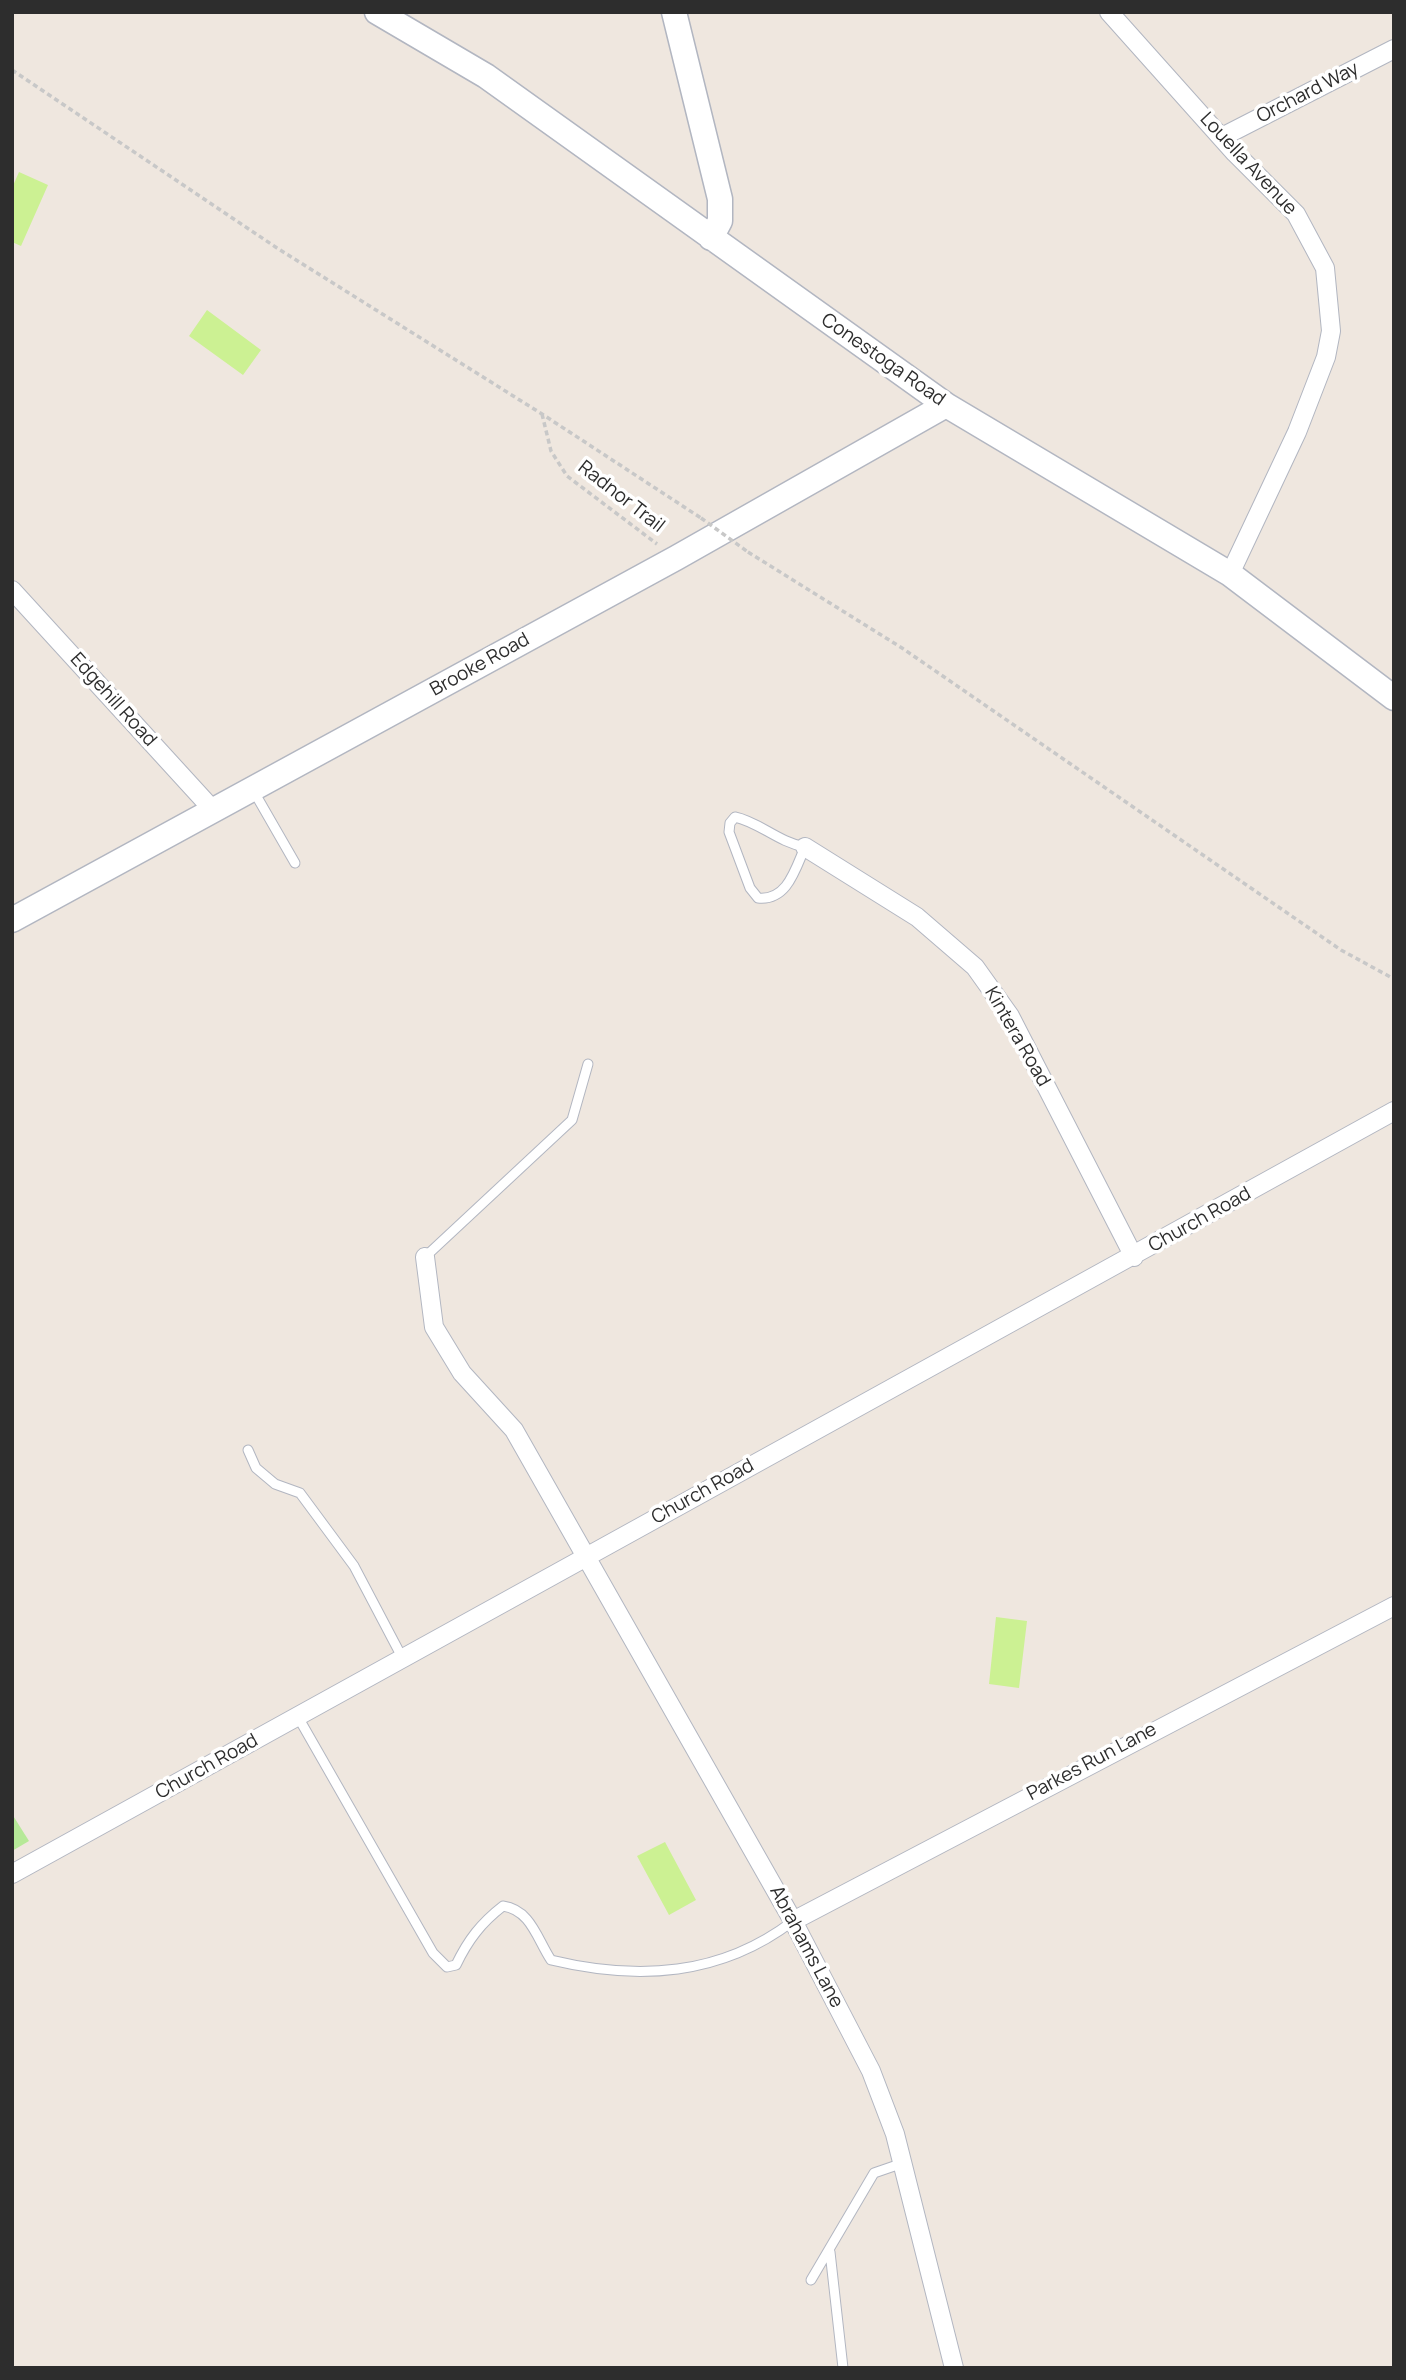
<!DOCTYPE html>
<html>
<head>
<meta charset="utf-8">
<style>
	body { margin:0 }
	#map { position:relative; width:1406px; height:2380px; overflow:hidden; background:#efe7df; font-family:Manrope,sans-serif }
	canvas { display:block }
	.frame { position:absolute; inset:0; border:14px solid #2d2d2d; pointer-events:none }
</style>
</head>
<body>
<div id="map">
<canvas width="1406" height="2380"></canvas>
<div class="frame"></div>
</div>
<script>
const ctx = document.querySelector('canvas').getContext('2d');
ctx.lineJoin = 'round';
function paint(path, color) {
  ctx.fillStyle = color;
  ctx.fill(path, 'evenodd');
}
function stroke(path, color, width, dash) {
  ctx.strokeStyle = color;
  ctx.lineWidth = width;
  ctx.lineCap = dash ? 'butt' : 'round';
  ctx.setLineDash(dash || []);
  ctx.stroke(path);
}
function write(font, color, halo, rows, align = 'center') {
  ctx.font = font + ' Manrope,sans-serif';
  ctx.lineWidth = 7;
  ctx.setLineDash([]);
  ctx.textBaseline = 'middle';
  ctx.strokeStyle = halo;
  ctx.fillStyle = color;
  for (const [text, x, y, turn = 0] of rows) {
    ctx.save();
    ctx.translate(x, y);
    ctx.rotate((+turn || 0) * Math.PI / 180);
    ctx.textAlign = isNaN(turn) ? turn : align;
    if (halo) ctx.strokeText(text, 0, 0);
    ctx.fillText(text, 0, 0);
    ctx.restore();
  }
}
paint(new Path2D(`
	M12,1814L29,1841L12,1851Z`), '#b6e998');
paint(new Path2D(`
	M19,172L48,185L21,246L12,242V188Z
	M207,310L261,350L243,375L189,336Z
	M996,1617L1027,1621L1019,1688L989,1684Z
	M665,1842L696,1900L669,1915L637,1856Z`), '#ccf193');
const service = new Path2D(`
	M253,790L295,863
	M735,817C759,822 778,842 805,847C795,870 787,901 758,898L750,888L729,832L730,823Z
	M425,1257L572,1120L588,1064
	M248,1450L256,1468L275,1484L300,1493L354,1566L403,1659
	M298,1717L433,1953L447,1967L456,1965C468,1940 481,1923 503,1906C531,1910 537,1939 551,1960C638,1981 721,1976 793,1921
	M830,2252L843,2368
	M811,2280L874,2173L903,2163`);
const minor = new Path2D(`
	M1109,12L1235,153L1296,214L1325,268L1331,331L1326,357L1297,432L1230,574
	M1222,137L1394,49
	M12,590L213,810
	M805,847L917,917L975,967L1010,1016L1134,1257
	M425,1257L434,1327L462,1373L514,1430L793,1921L871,2071L895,2134L954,2368
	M12,1874L1394,1111
	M793,1921L1394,1606`);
const secondary = new Path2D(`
	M377,12L486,76L946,405L1230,574L1394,698
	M674,12L720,199V221L711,238
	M12,920L676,558L946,405`);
stroke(service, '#b2b6c1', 11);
stroke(minor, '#b2b6c1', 20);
stroke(secondary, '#b2b6c1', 27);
stroke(new Path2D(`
	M12,70L277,248L542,414L701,518
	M542,414L551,451L567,476L657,544
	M748,552L902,648L1341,950L1394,979`), '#c8c8c8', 3.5, [5, 3.5]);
stroke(service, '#fff', 9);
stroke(minor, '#fff', 18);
stroke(secondary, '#fff', 24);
stroke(new Path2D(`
	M701,518L748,552`), '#c8c8c8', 3.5, [5, 3.5]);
write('19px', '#2d2d2d', '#fff', [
	["Orchard Way",1308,93,-27],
	["Louella Avenue",1248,164,47],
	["Conestoga Road",883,360,35],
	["Radnor Trail",621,497,38],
	["Brooke Road",480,665,-29],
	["Edgehill Road",113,700,48],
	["Kintera Road",1017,1037,60],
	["Church Road",1200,1220,-29],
	["Church Road",703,1492,-29],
	["Parkes Run Lane",1092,1762,-28],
	["Church Road",207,1767,-29],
	["Abrahams Lane",806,1947,62]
]);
</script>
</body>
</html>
